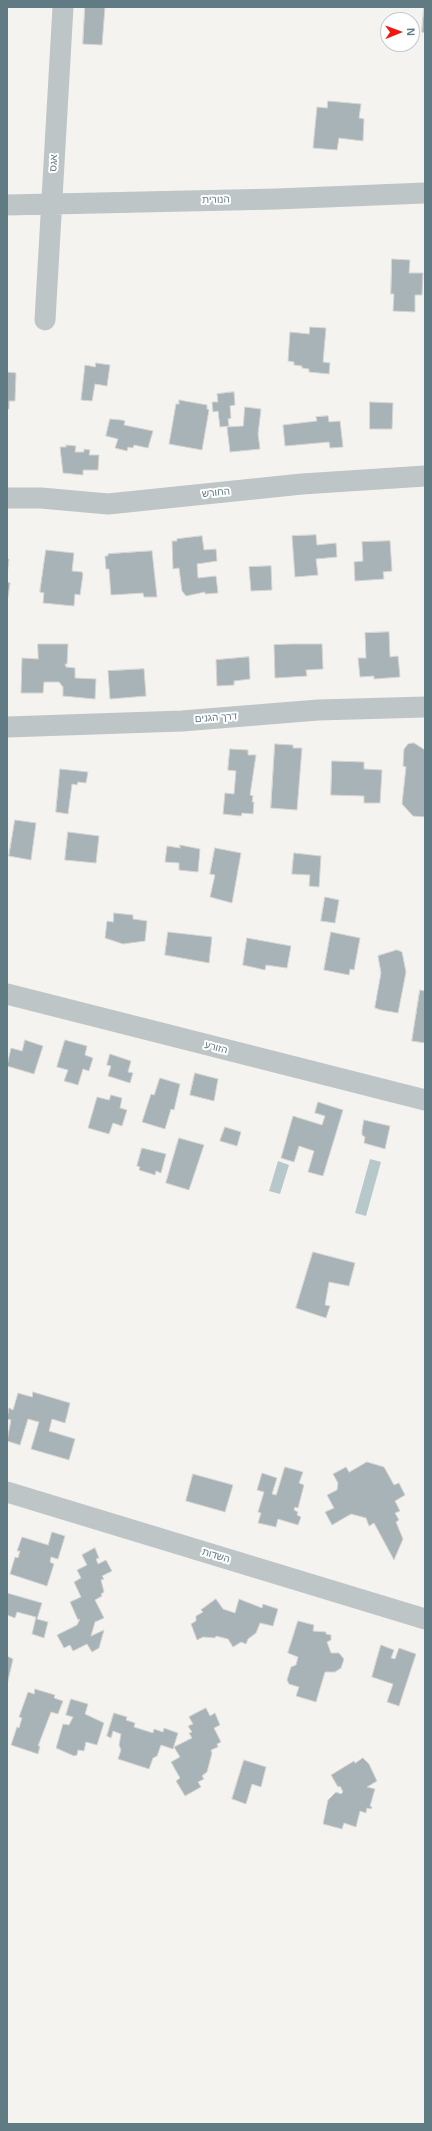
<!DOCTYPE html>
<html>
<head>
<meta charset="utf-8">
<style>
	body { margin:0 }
	#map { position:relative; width:432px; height:2131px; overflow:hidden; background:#f4f3ef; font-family:Helvetica,sans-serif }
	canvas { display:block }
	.frame { position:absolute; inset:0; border:8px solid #607b84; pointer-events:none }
	.north { position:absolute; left:380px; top:12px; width:40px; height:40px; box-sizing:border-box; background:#fff; border:1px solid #bfcace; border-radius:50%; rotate:89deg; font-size:11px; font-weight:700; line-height:16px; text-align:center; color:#607b84 }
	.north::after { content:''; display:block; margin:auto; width:14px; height:18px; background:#f4150f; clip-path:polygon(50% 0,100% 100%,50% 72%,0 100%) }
</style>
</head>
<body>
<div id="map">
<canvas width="432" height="2131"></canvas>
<div class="frame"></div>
<div class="north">N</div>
</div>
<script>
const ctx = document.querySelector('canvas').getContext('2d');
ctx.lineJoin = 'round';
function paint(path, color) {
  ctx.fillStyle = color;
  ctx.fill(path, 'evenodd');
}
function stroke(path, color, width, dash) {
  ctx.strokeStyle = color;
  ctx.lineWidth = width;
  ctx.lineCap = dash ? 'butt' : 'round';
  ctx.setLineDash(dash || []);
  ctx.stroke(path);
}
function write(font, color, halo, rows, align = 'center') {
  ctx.font = font + ' Helvetica,Heebo,sans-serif';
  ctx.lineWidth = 4;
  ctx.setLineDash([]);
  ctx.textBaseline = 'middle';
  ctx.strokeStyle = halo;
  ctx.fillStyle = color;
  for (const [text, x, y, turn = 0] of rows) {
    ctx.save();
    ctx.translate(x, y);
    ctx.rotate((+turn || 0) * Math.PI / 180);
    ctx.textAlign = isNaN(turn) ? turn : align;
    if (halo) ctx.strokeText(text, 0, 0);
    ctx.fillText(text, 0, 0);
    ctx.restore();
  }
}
paint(new Path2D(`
	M370,1159L381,1162L366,1216L355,1213Z
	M278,1161L289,1165L280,1194L269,1191Z`), '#b6c8ca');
const building = new Path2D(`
	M85,7H105L102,45L83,44Z
	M424,7H425V33L422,32Z
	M328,101L361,104L359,118L364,119L363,141L339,138L337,150L313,148L317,107L327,108Z
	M392,259L410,260L409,273H423L422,295H415V312L393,311L394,294H391Z
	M310,327L326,328L323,362L330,363L329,374L309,372V369L302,368V366L294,365V362L288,361L290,332L309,334Z
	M96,363L110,365L107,386L95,384L92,401L81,400L85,365L95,367Z
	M7,372L16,373L15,401H9V409H7Z
	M234,392L235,405L230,406L231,418L228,419L229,426L220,427L218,411L213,412L212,402H218L217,394Z
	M179,400L207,405V409L209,410L202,450L169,444L176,404H179Z
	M370,402L393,403L392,429H370Z
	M245,407L261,409L258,434L260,449L230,452L227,427L243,426Z
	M328,416L329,422L340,421L343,447L330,448L329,442L285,446L283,425L317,421L316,417Z
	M110,419L121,420L125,421L124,425L153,431L148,448L134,445L133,448L128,447L127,451L115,448L118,439L106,436Z
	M66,445L76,446L75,452H84V449L90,450L89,455H99L98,470H83V475L63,473L60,447H66Z
	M316,535L317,545L336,543L337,557L316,559L318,575L295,577L292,536Z
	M202,536L204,550L216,549L217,561L197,564L198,578L216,576L218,593L205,594V592L186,596L182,591L179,568L173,569L172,541H177V539Z
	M390,541L392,571L383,572L384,579L355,581L354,562L363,561L362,542Z
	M46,550L74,553L72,571L82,572L83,574L80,595L75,594L74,606L43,603L44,593L40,592Z
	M152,551L157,597H144L143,593L111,595L109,569H106L105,556H108V554Z
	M7,559H9L7,575Z
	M271,566L272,590L251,591L249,567Z
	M7,582L10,583L8,597H7Z
	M389,632L390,657L398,656L400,677L374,679V676L360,677L358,658H366L365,633Z
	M38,644H68L67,664H65L66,667L75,668V678L96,679L95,699L63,696V687L59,682H44L43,693H21L22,658L38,659Z
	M291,644H322L323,669L306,670L307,676L275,678L274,645Z
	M249,657L250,679L234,681V685L217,686L216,660Z
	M144,669L146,696L110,699L108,671Z
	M414,743L425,750V817L413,816L402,804L406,767L403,766L404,749L408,744Z
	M275,744L293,745V748H302L297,810L271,808Z
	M230,749L248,750V755H256L250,795L253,796L252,802H254L253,814L242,813L241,816L223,814L225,793L234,794L236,771L228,770Z
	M332,761L364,762V769L382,770L380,803H364V796L331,795Z
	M60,769L88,772L86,783L78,782L77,785L72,784L68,814L56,812Z
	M15,820L36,823L31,860L9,856Z
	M68,832L99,836L96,863L65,860Z
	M180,845L200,849L198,872L179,870V863L165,862L167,846L180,848Z
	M215,848L241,853L232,903L210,897L215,875L210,874Z
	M294,853L321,856L319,887L309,886L310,875L292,874Z
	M325,897L339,900L335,923L321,921Z
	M114,913L133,915V919L147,921L145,941L123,944L105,938L107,921L113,922Z
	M168,932L212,937L209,963L165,955Z
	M331,932L360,938L354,970L350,969L349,975L324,970Z
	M247,938L291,946L287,968L266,965L265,970L243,965Z
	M397,950L402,952L406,972L398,1013L381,1010L375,1008V1006L381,973L378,956Z
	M420,990L425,991V1043L412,1041Z
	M25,1040L43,1046L34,1074L7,1066L11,1048L22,1051Z
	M65,1040L87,1046L85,1055L93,1058L89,1071L83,1069L78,1085L64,1081L68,1070L57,1067Z
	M110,1054L131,1061L128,1072L133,1073L130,1083L108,1076L111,1066L107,1065Z
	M195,1073L218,1079L214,1101L190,1095Z
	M160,1078L180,1084L174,1110L171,1109L165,1129L142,1122L151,1094L154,1095Z
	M111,1095L122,1098L120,1108L127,1110L122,1126L113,1123L109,1134L88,1128L97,1097L109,1100Z
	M318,1102L343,1110L323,1176L308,1172L314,1151L299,1146L294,1162L281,1158L293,1116L322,1125L325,1116L315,1113Z
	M364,1120L390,1126L385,1149L364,1143L365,1137L362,1135V1131Z
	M225,1127L241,1132L237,1146L220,1141Z
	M179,1138L204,1145L189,1190L166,1183Z
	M142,1148L166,1154L161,1173L156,1171L155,1175L139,1170L140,1167L137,1166Z
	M313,1252L355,1263L349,1286L329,1282L325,1305L330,1306L326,1318L296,1308Z
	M33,1392L70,1403L65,1423L52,1419L49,1431L75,1439L69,1460L31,1449L39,1422L28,1419L20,1445L7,1441L11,1420L7,1419L9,1408L13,1410L18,1393L32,1397Z
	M367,1462L384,1467L394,1485L399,1483L405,1495L395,1501L400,1511L395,1513L399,1520L396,1522L403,1539L394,1560L374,1523L369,1526L366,1518L351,1514L332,1525L325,1512L334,1508L327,1495L337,1490L338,1483L333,1474L346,1467L349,1472Z
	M285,1467L303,1472L299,1483L304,1485L298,1508L295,1507L294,1510L298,1512L297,1515L301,1517L298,1525L278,1519L276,1527L258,1523L261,1513L258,1512L264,1492L257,1490L262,1473L277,1478L272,1494L276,1495Z
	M193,1474L233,1485L225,1512L186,1501Z
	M52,1532L65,1536L58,1559L51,1557L50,1562L54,1564L47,1586L10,1574L15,1557L18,1558L20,1551H17L22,1537L48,1545Z
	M95,1548L99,1558L96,1559L98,1564L106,1560L112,1571L102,1576L104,1579L101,1580L104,1592L101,1594L102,1596L95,1600L104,1618L95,1622L91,1636L104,1630L99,1648L92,1652L87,1644L73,1651L70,1645L64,1648L57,1635L77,1625L80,1619L78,1620L70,1602L81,1597L74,1582L81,1578L77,1570L87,1565L82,1555Z
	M7,1593L42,1603L37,1619L48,1622L44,1638L32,1634L36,1617L17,1612L15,1618L7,1615Z
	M216,1599L223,1609L235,1613L239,1599L262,1608L263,1604L278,1609L273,1626L260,1623L256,1633L248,1639L246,1644L241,1642L233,1647L228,1639L216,1636L215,1638L203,1637L197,1640L191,1624L196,1621V1616L203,1612L201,1610Z
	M298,1621L314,1625L313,1631L326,1632V1634L331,1635V1640L327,1642L331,1653H339L344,1659L341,1668L335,1672H325L316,1702L296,1696L299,1687L289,1684L287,1680L291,1667L296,1665L298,1657L288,1653Z
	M381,1645L394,1650L391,1658L395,1659L399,1648L416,1654L399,1706L387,1702L393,1684L372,1677Z
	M7,1656L13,1659L7,1685Z
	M35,1689L55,1695L54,1698L63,1701L58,1714L51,1712L38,1746H40L38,1754L11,1745L17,1727L19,1728L22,1718L19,1717L28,1692L34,1694Z
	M71,1699L88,1704L85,1714L104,1723L97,1745L86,1742L84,1751L78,1750L77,1755L74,1756L56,1748L63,1724L69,1725L73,1717L66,1715Z
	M206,1708L210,1716L215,1713L220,1725L214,1728L221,1742L217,1744L218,1747L211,1750L212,1753L207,1772L202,1776L204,1779L198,1782L201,1787L185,1796L176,1781L180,1778L171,1762L180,1757L174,1747L192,1738L189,1733L192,1732L188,1726L193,1724L189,1717Z
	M114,1713L127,1717L126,1720L135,1723L134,1727L153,1733L154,1729L163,1732L164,1728L178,1733L173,1749L161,1745L157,1756L153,1758L149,1769L118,1759L121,1750L119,1745L121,1734L113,1731L111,1738L107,1736Z
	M363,1758L369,1764L377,1781L367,1787L375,1789L370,1806L372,1807L371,1809L367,1808L366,1813L360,1811L356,1827L344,1823L342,1829L323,1824L328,1800L336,1792L341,1794L343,1792L340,1786L338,1787L331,1775L354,1761L355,1763Z
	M244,1760L266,1767L261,1787L252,1784L246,1804L232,1799Z`);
paint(building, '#a7b3b6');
stroke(building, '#d5d5d2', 1);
stroke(new Path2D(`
	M7,205L277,199L425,193
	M45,320L63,7
	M7,498H41L108,504L302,484L425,476
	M7,727L182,721L318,710L425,707
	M7,994L425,1100
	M7,1492L425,1619`), '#bec5c7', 21);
write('10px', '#607b84', '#fff', [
	["אגס",54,163,-87],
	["הנורית",216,200,-1],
	["החורש",216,493,-6],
	["דרך הגנים",216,718,-4],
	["הזורע",216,1048,14],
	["השדות",216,1556,17]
]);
</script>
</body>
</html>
